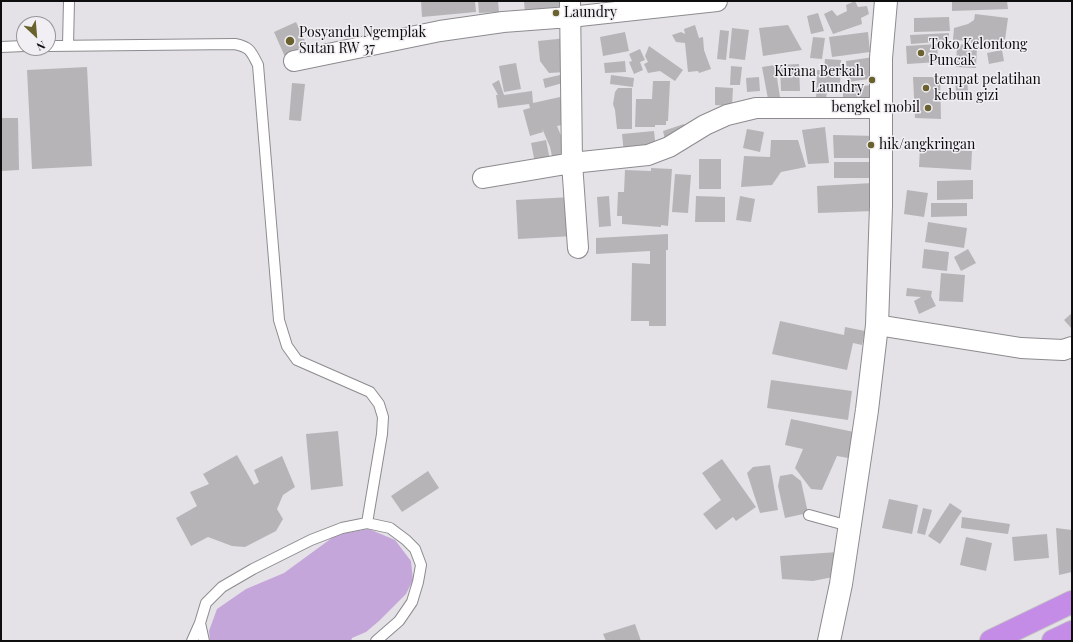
<!DOCTYPE html>
<html>
<head>
<meta charset="utf-8">
<style>
	body { margin:0 }
	#map { position:relative; width:1073px; height:642px; overflow:hidden; background:#e4e2e6; font-family:"Playfair Display",serif }
	canvas { display:block }
	.frame { position:absolute; inset:0; border:2px solid #0f0e0f; pointer-events:none }
	.north { position:absolute; left:16px; top:16px; width:40px; height:40px; box-sizing:border-box; background:#f1eff3; border:1px solid #979598; border-radius:50%; rotate:154deg; font-size:11px; font-weight:700; line-height:16px; text-align:center; color:#0f0e0f }
	.north::after { content:''; display:block; margin:auto; width:14px; height:18px; background:#69622e; clip-path:polygon(50% 0,100% 100%,50% 72%,0 100%) }
</style>
</head>
<body>
<div id="map">
<canvas width="1073" height="642"></canvas>
<div class="frame"></div>
<div class="north">N</div>
</div>
<script>
const ctx = document.querySelector('canvas').getContext('2d');
ctx.lineJoin = 'round';
function paint(path, color) {
  ctx.fillStyle = color;
  ctx.fill(path, 'evenodd');
}
function stroke(path, color, width, dash) {
  ctx.strokeStyle = color;
  ctx.lineWidth = width;
  ctx.lineCap = dash ? 'butt' : 'round';
  ctx.setLineDash(dash || []);
  ctx.stroke(path);
}
function write(font, color, halo, rows, align = 'center') {
  ctx.font = font + ' "Playfair Display",serif';
  ctx.lineWidth = 3;
  ctx.setLineDash([]);
  ctx.textBaseline = 'middle';
  ctx.strokeStyle = halo;
  ctx.fillStyle = color;
  for (const [text, x, y, turn = 0] of rows) {
    ctx.save();
    ctx.translate(x, y);
    ctx.rotate((+turn || 0) * Math.PI / 180);
    ctx.textAlign = isNaN(turn) ? turn : align;
    if (halo) ctx.strokeText(text, 0, 0);
    ctx.fillText(text, 0, 0);
    ctx.restore();
  }
}
paint(new Path2D(`
	M369,529L395,540L411,561L413,580L406,594L379,621L366,632L352,638L351,641H210L209,631L217,609L246,589L284,573L336,535Z`), '#c5a6da');
paint(new Path2D(`
	M421,1H475L476,12L422,17Z
	M478,1H498L499,12L479,13Z
	M524,1H560V10L525,13Z
	M855,1L858,7L867,6L869,14L861,18L862,24L833,34L824,14L832,10L837,16L847,11L846,5Z
	M952,1H1007L1008,9L952,11Z
	M818,13L824,31L811,34L807,16Z
	M975,14L1008,18L1004,47L971,43V41L953,40L954,28L968,24L974,20Z
	M949,17L950,31L914,32V18Z
	M296,22L308,47L285,57L274,32Z
	M695,25L699,38L703,37L704,50L711,69L699,73L698,71L688,72L685,43L676,42L672,35L681,32L685,34L684,29Z
	M788,25L802,50L763,56L759,28Z
	M732,28L749,30L745,60L729,58Z
	M720,30L729,31L726,60L717,59Z
	M625,32L629,51L603,56L600,37Z
	M868,32L870,52L832,57L829,37Z
	M949,33V41L911,44L910,35Z
	M813,37L825,38L822,59L810,58Z
	M567,38L566,72L549,73L540,61L538,41Z
	M937,44L938,62L907,64L906,46Z
	M957,44L977,46L976,68L956,67Z
	M649,46L683,70L675,81L660,71L648,73L644,64L648,62L645,56Z
	M640,49L645,60L640,62L643,70L634,74L629,62L632,61L629,54Z
	M1002,50L1004,61L989,64L987,53Z
	M874,57L876,78L848,82L846,61Z
	M825,59L841,60L840,87H827L826,102H816L817,70H824Z
	M625,61L626,72L605,73L604,63Z
	M516,63L521,89L504,92L499,66Z
	M799,64L800,91H781L780,65Z
	M775,65L780,97L768,99L762,67Z
	M731,66L742,67L740,85H730Z
	M87,67L92,166L32,169L27,70Z
	M564,74L566,82L545,88L543,79Z
	M611,75L634,78L633,87L610,84Z
	M759,77L760,91L747,92L746,78Z
	M913,77H940L941,119L915,118Z
	M955,77H967L968,92L956,93Z
	M499,80L504,95L532,91L533,103L560,97L567,124L557,126L567,150L566,162L554,165L550,147L542,128L543,132L530,136L523,110L530,108L529,104L498,108L496,95H498L492,84Z
	M653,81H670L668,121H666V125H655V127H635L636,99H652Z
	M292,83L305,84L301,121L289,120Z
	M876,85L877,103L843,105V87Z
	M715,87L733,88L732,106L715,105Z
	M618,88H632V129H617L615,110L613,104L615,92Z
	M1,118H18L19,170L1,171Z
	M684,124L687,134L665,140L663,131Z
	M825,127L829,163L808,164L802,130Z
	M747,129L764,132L760,152L743,148Z
	M654,131L656,150L624,154L622,134Z
	M833,135L878,136V158H834Z
	M546,140L551,165L536,168L531,143Z
	M771,140H798L806,167L781,172L772,185L741,187L744,156L770,157Z
	M920,148L972,151L971,170L919,167Z
	M699,159H721V189H699Z
	M834,162H870V178H834Z
	M651,168L672,169L668,226L661,225V227L622,224V216H617L618,192H624L625,170L651,171Z
	M675,174L691,175L688,213L672,212Z
	M973,180V199L937,200V181Z
	M873,183L874,211L818,213L817,186Z
	M907,190L928,193L924,217L904,214Z
	M609,196L611,226L599,227L597,197Z
	M696,196L725,197V222H695Z
	M740,196L755,199L751,222L736,220Z
	M571,197L574,236L518,239L516,200Z
	M931,203H967V216L931,217Z
	M928,222L967,228L964,248L925,242Z
	M668,234V250H666V326H649V321H631L632,263L650,264V251L596,254V238Z
	M924,249L949,252L947,271L922,268Z
	M968,249L976,263L961,271L954,257Z
	M941,273L965,275L963,302L939,301Z
	M907,288L932,291L931,296L936,306L919,314L914,301L921,297L906,296Z
	M1072,313V329L1064,320Z
	M780,321L844,335L845,327L865,331L862,345L853,343L847,370L772,354Z
	M771,380L852,391L848,420L767,408Z
	M791,419L854,432L848,458L837,456L822,490L811,489L795,468L803,449L785,445Z
	M338,431L343,486L311,490L306,434Z
	M237,455L254,485L259,482L254,470L282,456L295,487L283,495L277,509L283,519L276,531L245,547L232,546L208,537L191,546L176,518L197,506L190,492L209,484L203,474Z
	M722,459L756,507L736,521L733,517L716,530L703,514L721,500L702,473Z
	M770,465L778,510L760,513L747,473L753,467Z
	M428,471L439,488L402,512L391,496Z
	M792,474L801,481L808,513L785,518L778,486L780,476Z
	M889,499L918,505L912,534L882,528Z
	M950,503L962,511L940,544L928,536Z
	M923,508L932,510L925,535L917,533Z
	M962,517L1010,524L1008,534L961,528Z
	M1056,528L1072,530V572L1059,575Z
	M1047,534L1049,558L1014,561L1012,537Z
	M966,537L992,543L986,571L960,565Z
	M838,552L833,577L813,581L782,579L780,556Z
	M635,624L641,641H606L603,634Z`), '#b7b4b8');
const service = new Path2D(`
	M68,45L69,1
	M48,46L235,44C250,47 251,51 258,65L279,320L287,346L297,360L370,392L379,404L383,417L382,434L367,523
	M1,47L24,46
	M809,515L849,526
	M200,623L204,641
	M192,641L200,623L206,603L222,587L253,569L311,540L342,528L367,523L390,528L406,540L415,549L421,565L418,582L412,602L399,621L376,641`);
const minor = new Path2D(`
	M570,1L572,163L578,248
	M294,61L440,31L503,22L570,17L717,1
	M483,178L572,163L648,155L669,147L705,125L727,115L756,108H880
	M877,325L1021,348L1063,350L1072,347`);
const tertiary = new Path2D(`
	M829,641L841,584L867,410L877,325L881,206V58L886,1`);
const trunk = new Path2D(`
	M991,641L1072,602
	M1053,641L1072,632`);
stroke(service, '#8d8b8f', 12);
stroke(minor, '#8d8b8f', 22);
stroke(tertiary, '#8d8b8f', 24);
stroke(trunk, '#c1c0c1', 24);
stroke(service, '#fff', 10);
stroke(minor, '#fff', 20);
stroke(tertiary, '#fff', 22);
stroke(trunk, '#c48ce7', 22);
for (const [x, y, r, color] of [
	[556,13,4,"#69622e"],
	[290,41,5,"#69622e"],
	[921,53,4,"#69622e"],
	[872,80,4,"#69622e"],
	[926,88,4,"#69622e"],
	[928,108,4,"#69622e"],
	[871,145,4,"#69622e"]
]) {
  const dot = new Path2D();
  dot.arc(x, y, r, 0, 2 * Math.PI);
  ctx.fillStyle = color;
  ctx.fill(dot);
  stroke(dot, '#f1eff3', 1.5);
}
write('14px', '#0f0e0f', '#f1eff3', [
	["Laundry",564,13],
	["Posyandu Ngemplak",299,33],
	["Sutan RW 37",299,49],
	["Toko Kelontong",929,45],
	["Puncak",929,61],
	["Kirana Berkah",864,72,"right"],
	["Laundry",864,88,"right"],
	["tempat pelatihan",934,80],
	["kebun gizi",934,96],
	["bengkel mobil",920,108,"right"],
	["hik/angkringan",879,145]
], 'left');
</script>
</body>
</html>
